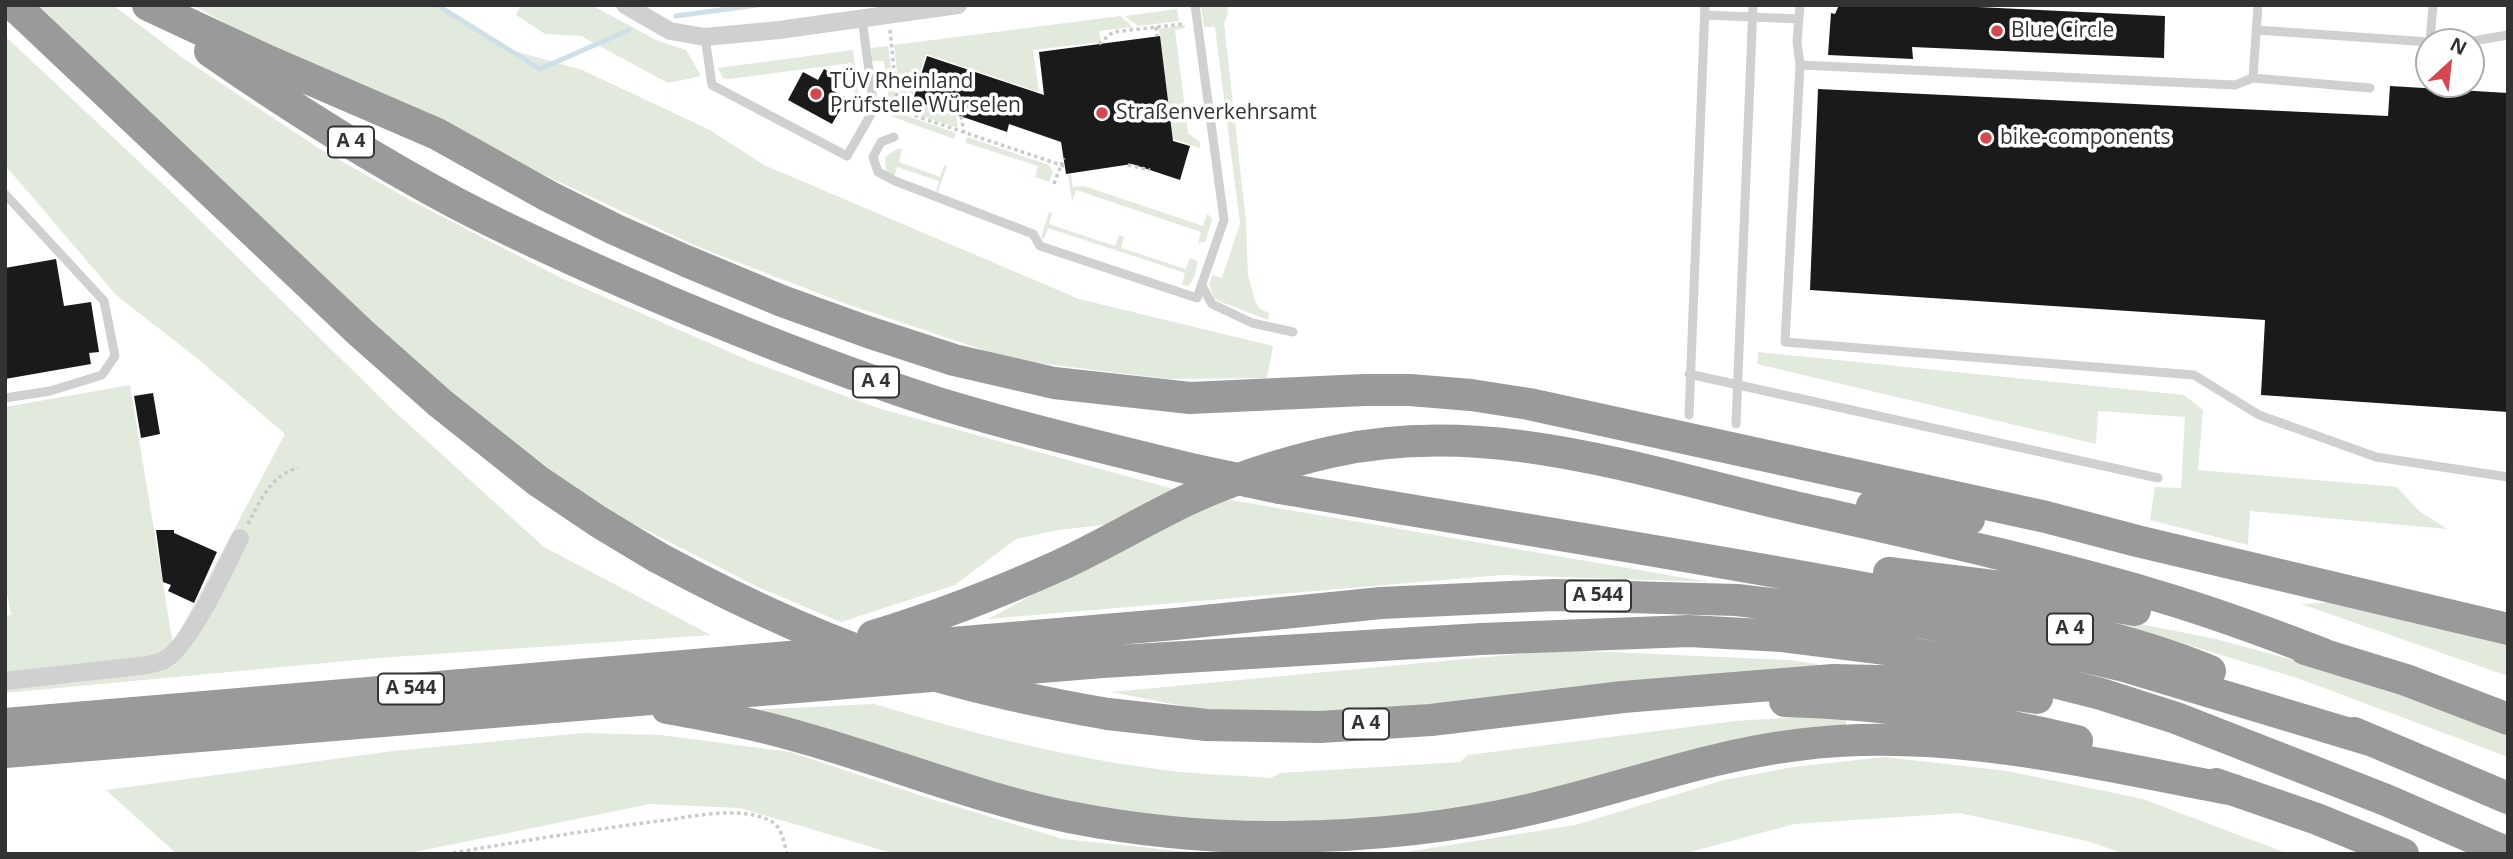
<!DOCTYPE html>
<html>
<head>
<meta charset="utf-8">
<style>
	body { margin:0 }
	#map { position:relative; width:2513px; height:859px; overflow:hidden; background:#fff; font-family:"Open Sans",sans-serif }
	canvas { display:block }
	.frame { position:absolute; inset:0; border:7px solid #333; pointer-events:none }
	.north { position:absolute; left:2415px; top:28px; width:70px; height:70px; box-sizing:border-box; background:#fff; border:2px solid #adadad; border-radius:50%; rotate:27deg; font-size:19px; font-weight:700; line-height:28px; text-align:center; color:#333 }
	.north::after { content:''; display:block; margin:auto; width:24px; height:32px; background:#d64850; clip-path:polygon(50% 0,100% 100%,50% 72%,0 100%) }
</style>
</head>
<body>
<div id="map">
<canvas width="2513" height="859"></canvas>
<div class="frame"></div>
<div class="north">N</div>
</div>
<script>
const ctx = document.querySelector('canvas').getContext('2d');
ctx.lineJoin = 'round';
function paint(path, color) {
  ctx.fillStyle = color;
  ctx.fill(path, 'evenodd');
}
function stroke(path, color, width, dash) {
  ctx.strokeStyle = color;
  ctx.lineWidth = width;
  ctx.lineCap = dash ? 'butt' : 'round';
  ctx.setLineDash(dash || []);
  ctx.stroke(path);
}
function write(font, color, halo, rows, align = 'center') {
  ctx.font = font + ' "Open Sans",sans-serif';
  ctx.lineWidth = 7;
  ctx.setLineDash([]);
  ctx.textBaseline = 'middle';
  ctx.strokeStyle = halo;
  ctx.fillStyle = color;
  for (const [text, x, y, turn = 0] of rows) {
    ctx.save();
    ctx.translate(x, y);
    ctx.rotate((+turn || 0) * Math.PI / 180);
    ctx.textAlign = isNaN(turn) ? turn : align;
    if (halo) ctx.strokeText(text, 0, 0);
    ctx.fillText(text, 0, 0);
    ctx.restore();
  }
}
paint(new Path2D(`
	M36,5H113L183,58L320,149L412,201L563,279L750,361L878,408L1177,490L1112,524L1058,530L1016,539L955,585L841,622L756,586L597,505L542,464L427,376Z
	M193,5H434L507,49L582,70L708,129L764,165L1079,299L1273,346L1267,378L1168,379L1013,360L841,302L696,246L540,173L449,125L270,48Z
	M521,5H589L599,9L658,41L686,50L701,76L668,83L581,36L545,34L516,15Z
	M1227,5L1228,13L1224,23L1246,222L1248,275L1255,301L1260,309L1269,313L1268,320L1219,301L1214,298L1209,284L1212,275L1222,278L1240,223L1215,27H1204L1201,6Z
	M1177,9L1179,21L1138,26L1125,16Z
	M1120,16L1133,27L1099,31L1101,42L1033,50L1039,92L926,54L911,100L956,115L958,128L901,109L894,45Z
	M1185,25V28L1175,30L1188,133L1200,142V148L1173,139L1159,29Z
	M5,36L167,188L394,411L544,547L711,635L378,658L5,693V616L11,615L5,583V407L130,385L173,644L285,434L198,359L116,295L5,165Z
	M888,46L897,110L902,114L956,133L954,139L893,117L890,112L884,61H872L871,48Z
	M853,50L859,100L855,95L851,63L729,79L723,78L718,68Z
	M967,137L1049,165L1053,172L1049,182L1035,177L1038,166L966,143Z
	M897,149H902L899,162L940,177L944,166H947L938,192L936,191L939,181L897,167L894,178L886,172L885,157Z
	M1068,175H1071L1073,187L1084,186L1203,226L1207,214L1210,216L1212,220L1205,242L1198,243L1201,232L1076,190L1072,201Z
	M1049,212L1052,213L1049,224L1115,246L1119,235L1124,237L1121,248L1186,269L1190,258L1197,261C1198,268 1193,282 1188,286L1182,284L1185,273L1048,228L1044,239L1041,237Z
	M1758,352L2184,395L2203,410L2198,470L2397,487L2418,510L2447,529L2250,511L2248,545L2150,520L2155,487L2181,488L2185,417L2098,411L2096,444L1757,364Z
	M1213,497L1709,582L1502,575L988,619Z
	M2342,602L2508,640V676L2301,604Z
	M2049,606L2216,639L2381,684L2508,733V757L2300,679L2156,635Z
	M1562,650L1788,660L1817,664L1820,671L1462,705L1290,714L1198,709L1111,692Z
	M874,704C964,731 1056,755 1149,768C1189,774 1231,775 1271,778L1280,773L1460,762L1468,755L1736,721L1846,714V731L1376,825L1286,826L1086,811L749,710Z
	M583,733L661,735L790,752L931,799L1063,839L1208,854H895L740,808L650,804L405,854H177L106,790L393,751Z
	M1885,757L2007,771L2143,799L2289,854H2125L2087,841L1960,813L1794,824L1683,854H1380L1406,852L1575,825L1724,780L1793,767Z`), '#e2e9dd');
stroke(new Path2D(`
	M437,5L540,69L629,30
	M676,16L757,5`), '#cedfe9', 5);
paint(new Path2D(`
	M1839,5H1936L2165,16L2164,58L1912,47L1913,59L1828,55L1831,13L1835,14Z
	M1160,36L1173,141L1190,146L1180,180L1132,164L1066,174L1061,142L1009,124L1007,132L913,100L927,56L1044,95L1039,52Z
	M824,69L839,77L832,90L847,98L832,124L788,100L803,72L818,80Z
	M2390,86L2508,93V412L2261,395L2265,320L1810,290L1818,89L2388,116Z
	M56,259L64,306L91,302L99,352L89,353L91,364L5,379V268Z
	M153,393L160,434L141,438L134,396Z
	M156,530H174V533L217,552L194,603L168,591L171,585L163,582Z`), '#1a1a1a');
stroke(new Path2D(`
	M1156,27L1157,36
	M890,30L898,110L1061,165L1064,158
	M1099,44L1113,32L1183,24V22
	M961,116L964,133
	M1128,165L1150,170
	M1054,184L1061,165L1064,166
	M248,524C260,501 271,475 298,468
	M446,854C517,842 588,830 659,821C693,817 739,805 771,821C782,827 784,843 787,854`), '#cacaca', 3.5, [3.5, 3.5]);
stroke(new Path2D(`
	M1800,5L1797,42L1800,65L1785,342L2194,375L2259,415L2376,457L2508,477
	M1705,15L1799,19
	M2256,30L2430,42H2467L2508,35
	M705,37L712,85L847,156L874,109L862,18
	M2430,42L2433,5
	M1800,65L2235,85L2253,78L2370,88
	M2253,78L2258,5
	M894,137L881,142L873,157L878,172L895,181L1033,234L1040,246L1197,298L1224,220L1195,5
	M5,194L104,301L115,356L102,375L50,391L5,398
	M1202,286L1212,304L1252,323L1293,332
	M1689,374L2158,478
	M1689,415L1705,5
	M1736,424L1753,5`), '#d0d0d0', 9);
stroke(new Path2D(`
	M625,5L670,31L705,37L779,30L958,5
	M5,681L148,665C153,663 159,663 164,660C189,648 227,565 240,538`), '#d0d0d0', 18);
stroke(new Path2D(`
	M14,5L361,333L440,403L538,481L599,522L657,557
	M148,5L268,61L437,134L548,196L614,229L686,261L782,301L868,332L954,360L1054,383L1190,398L1364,390H1410L1471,395L1529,404L2046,517L2137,541L2508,629
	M210,51C288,105 369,157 454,202C524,239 597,271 670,302C758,339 847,374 938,403C1023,429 1109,449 1195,470
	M1280,488C1482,523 1685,554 1886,592C1994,613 2108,629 2210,671
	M1872,506L1969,519
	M1889,573L2009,588L2135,610
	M873,636C936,617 998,593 1058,566C1102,546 1143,521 1187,500C1233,479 1282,463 1331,452C1488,416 1643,472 1795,507C1914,534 2034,560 2151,594C2209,611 2267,632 2323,654
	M2305,649L2406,680L2508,719
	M1785,701C1889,704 1976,717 2077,741
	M667,708C712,716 756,724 800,737C890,762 977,798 1069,817C1140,831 1213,838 1285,837C1368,836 1451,828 1532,809C1620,789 1706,756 1797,745C1945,726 2090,763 2234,790
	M1108,714L1206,725L1320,727L1431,720L1623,697L1833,680L1923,682L2037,698
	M5,724L1175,624L1381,603L1554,595L1737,600L1920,622L2021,642L2124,666L2373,741
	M2354,733L2508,798
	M5,752L1102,662L1481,639L1689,631L1782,636L1894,650L2022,674L2101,694L2176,718L2386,800L2508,853
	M2216,784L2317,819L2403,854`), '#9a9a9a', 32);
stroke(new Path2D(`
	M1195,470L1280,488
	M657,557C740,602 826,643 916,670C979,689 1043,703 1108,714`), '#9a9a9a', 32);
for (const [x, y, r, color] of [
	[1997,31,7,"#d64850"],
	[816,94,7,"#d64850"],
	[1102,113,7,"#d64850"],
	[1986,138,7,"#d64850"]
]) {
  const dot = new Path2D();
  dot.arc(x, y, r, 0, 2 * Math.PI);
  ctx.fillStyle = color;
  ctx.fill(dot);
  stroke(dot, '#fff', 2.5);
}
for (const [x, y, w] of [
	[351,142,46],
	[876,382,46],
	[1598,596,66],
	[2070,629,46],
	[411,689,66],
	[1366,724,46]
]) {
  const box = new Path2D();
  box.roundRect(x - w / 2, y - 15.5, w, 31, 5);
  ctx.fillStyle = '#fff';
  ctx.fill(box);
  stroke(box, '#333', 2);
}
write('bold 19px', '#333', null, [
	["A 4",351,142],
	["A 4",876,382],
	["A 544",1598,596],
	["A 4",2070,629],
	["A 544",411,689],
	["A 4",1366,724]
]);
write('21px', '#333', '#fff', [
	["Blue Circle",2011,31],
	["TÜV Rheinland",830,82],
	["Prüfstelle Würselen",830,106],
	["Straßenverkehrsamt",1116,113],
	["bike-components",2000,138]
], 'left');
</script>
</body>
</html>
